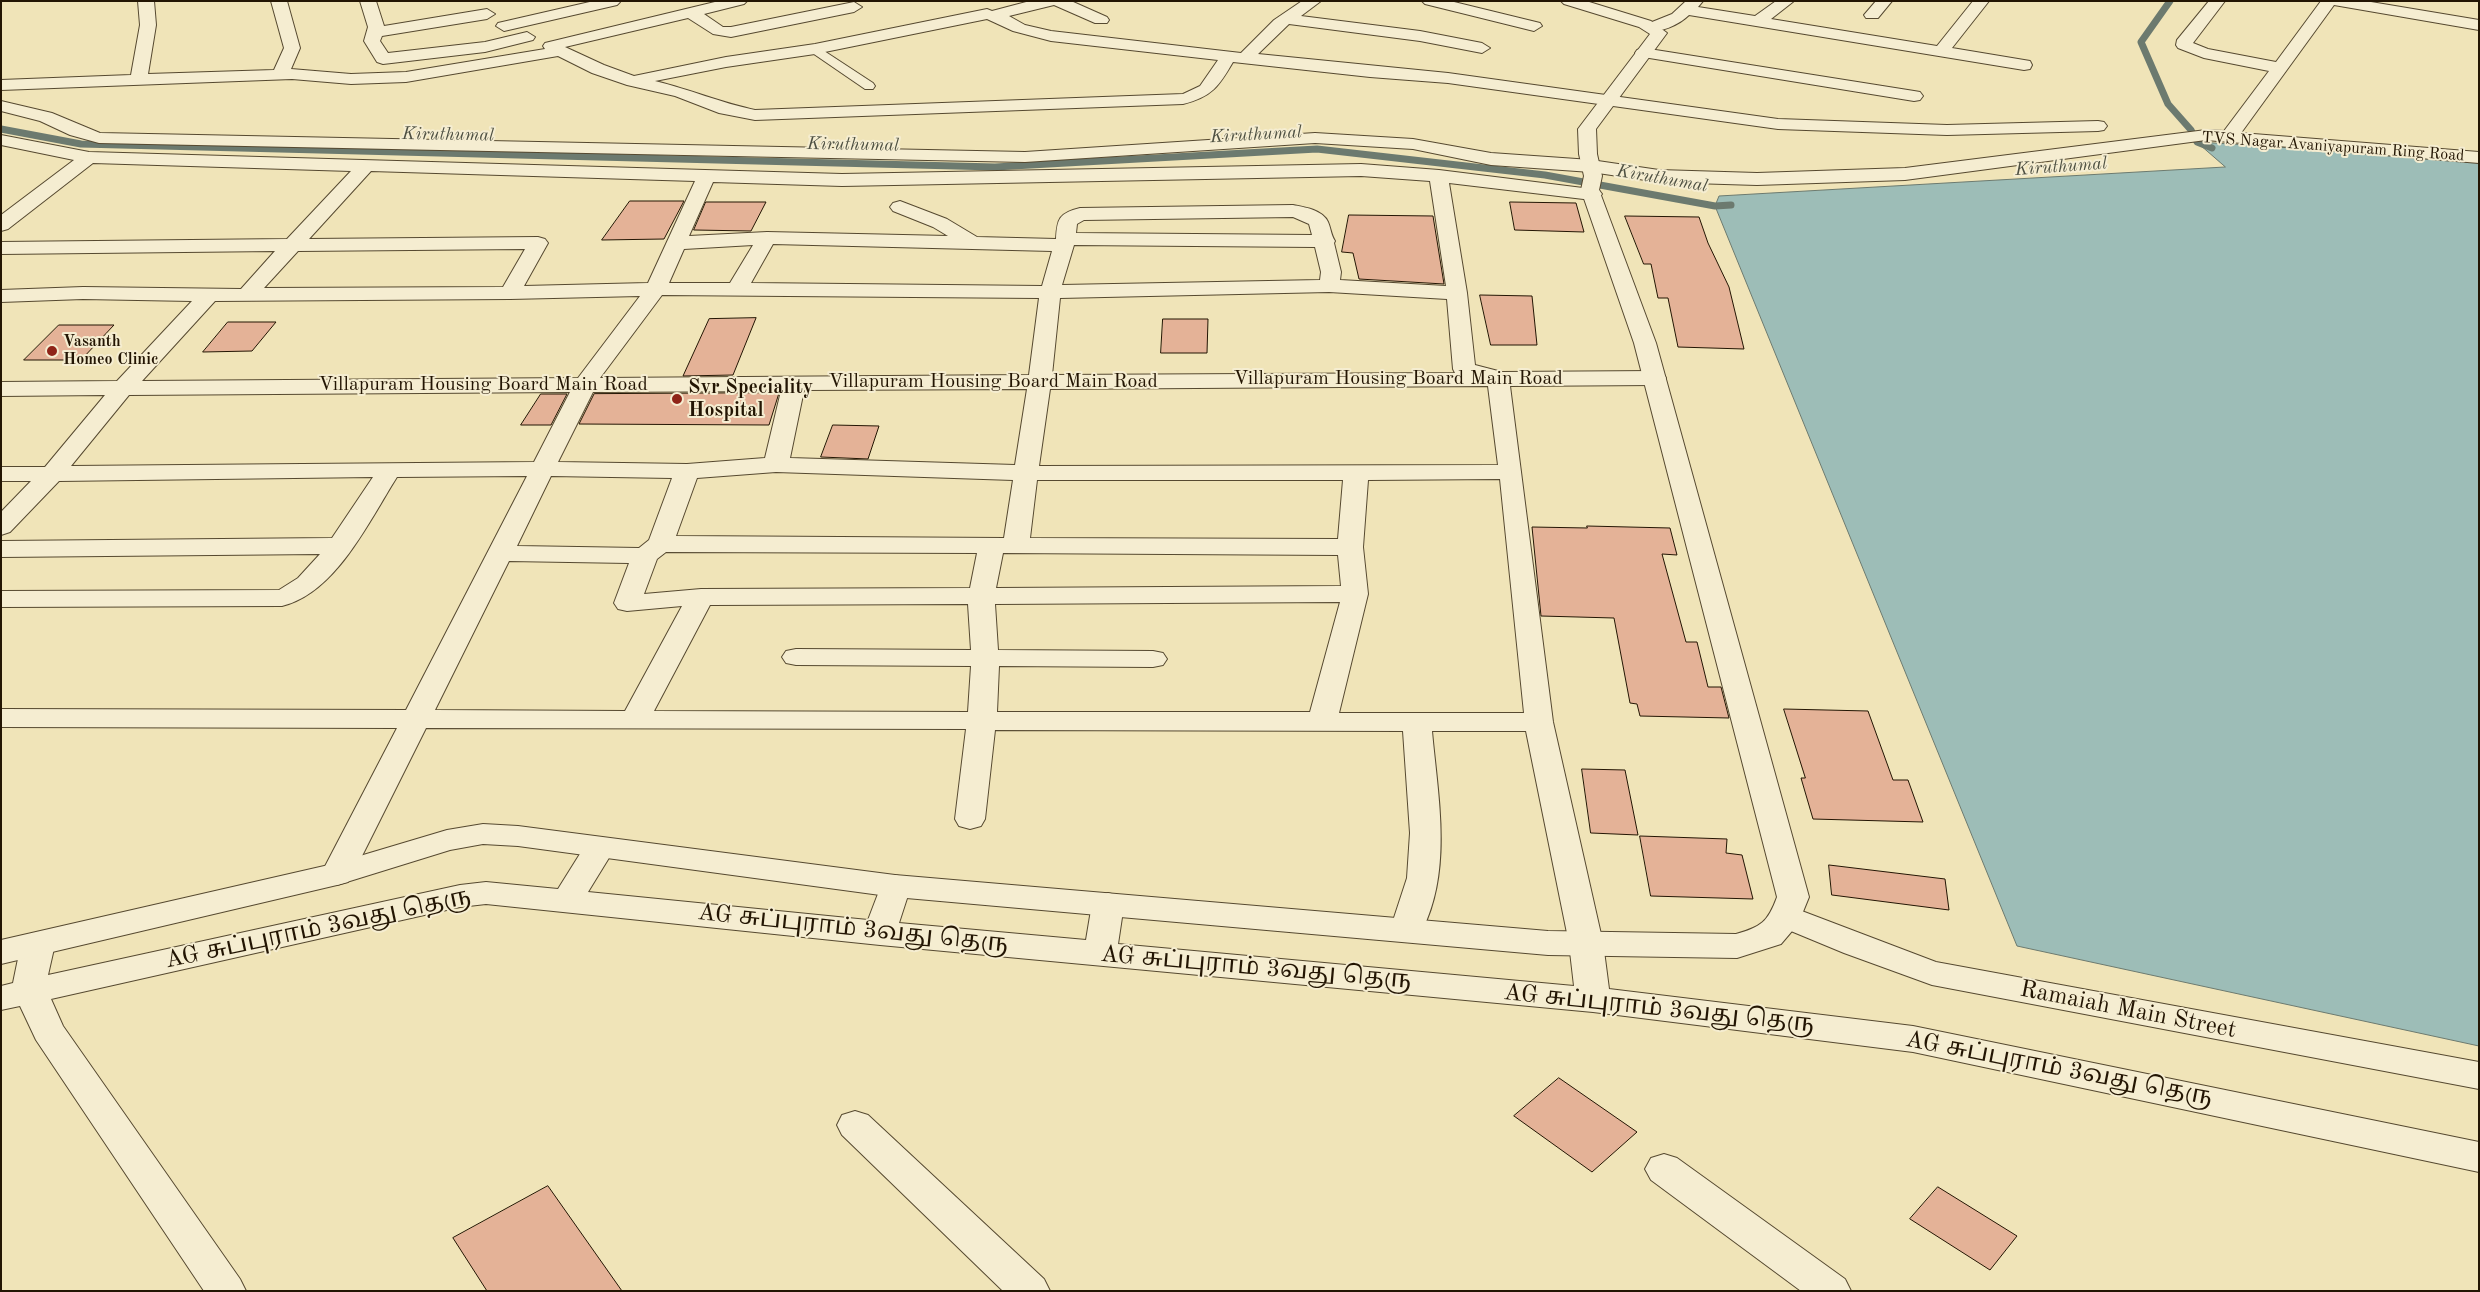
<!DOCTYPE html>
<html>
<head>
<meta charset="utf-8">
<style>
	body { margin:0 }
	#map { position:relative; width:2480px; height:1292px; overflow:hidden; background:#f0e4b8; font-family:"Old Standard TT",serif }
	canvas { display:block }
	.frame { position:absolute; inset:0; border:2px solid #231503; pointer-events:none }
</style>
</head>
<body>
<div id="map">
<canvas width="2480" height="1292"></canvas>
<div class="frame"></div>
</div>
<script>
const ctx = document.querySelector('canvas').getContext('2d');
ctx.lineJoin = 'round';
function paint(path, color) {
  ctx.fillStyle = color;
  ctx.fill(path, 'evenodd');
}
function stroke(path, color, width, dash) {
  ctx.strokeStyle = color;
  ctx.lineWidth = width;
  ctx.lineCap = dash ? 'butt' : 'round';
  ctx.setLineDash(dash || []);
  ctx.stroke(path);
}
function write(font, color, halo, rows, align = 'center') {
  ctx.font = font + ' "Old Standard TT","Noto Serif Tamil",serif';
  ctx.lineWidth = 4;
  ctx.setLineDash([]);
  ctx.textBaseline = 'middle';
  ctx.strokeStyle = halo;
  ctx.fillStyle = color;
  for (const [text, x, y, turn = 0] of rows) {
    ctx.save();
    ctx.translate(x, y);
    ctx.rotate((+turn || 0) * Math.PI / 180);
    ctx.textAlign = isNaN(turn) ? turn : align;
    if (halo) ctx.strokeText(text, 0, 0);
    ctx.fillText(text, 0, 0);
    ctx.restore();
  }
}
const water = new Path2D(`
	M2197,142L2418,155L2479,163V1046L2017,946L1715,206L1719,196L2225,167Z`);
paint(water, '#9dbdb7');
stroke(water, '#6c7a6f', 1);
stroke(new Path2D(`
	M2170,1L2141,42L2168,104L2191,130L2197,142L2212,148
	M1,129L81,144L995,167L1317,149L1545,175L1715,206L1731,205`), '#6c7a6f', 7);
const building = new Path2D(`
	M630,201H684L664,239L602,240Z
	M706,202H766L751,231L694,230Z
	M1510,202L1576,203L1584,232L1515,230Z
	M1349,215L1433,216L1444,284L1359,279L1353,253L1342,252Z
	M1625,216L1699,217L1708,243L1729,287L1744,349L1678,347L1668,298H1658L1651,264H1644Z
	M1480,295L1532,296L1537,345H1491Z
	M756,318L733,375L683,376L709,319Z
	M1163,319H1208L1207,353H1161Z
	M228,322H276L252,351L203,352Z
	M59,325H114L81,360H24Z
	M779,393L769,425L579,424L594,394Z
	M541,394H567L551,425H521Z
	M833,425L879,426L868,459L821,457Z
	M1587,526L1670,528L1677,555L1662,554L1686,642H1697L1708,687H1721L1729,718L1640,716L1637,704L1630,703L1614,618L1541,616L1532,527L1587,528Z
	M1784,709L1868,711L1893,780H1908L1923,822L1813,819L1801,778H1805Z
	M1582,769L1625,770L1638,835L1591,833Z
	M1640,836L1727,839L1726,853L1742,855L1753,899L1651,896Z
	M1829,865L1945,879L1949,910L1832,895Z
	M1559,1078L1637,1132L1592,1172L1514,1116Z
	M548,1186L622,1291H487L453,1238Z
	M1938,1187L2017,1236L1990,1270L1910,1219Z`);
paint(building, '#e4b297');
stroke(building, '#231503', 1);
const service = new Path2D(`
	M815,45L873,83L875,86L873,89H865L811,52L809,49Z`);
const minor = new Path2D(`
	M138,1H154L156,25L148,74L274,70L284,48L271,1H287L300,48L291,69L351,74L406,72L545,49L543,46L545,43L719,1H747L744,4L704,14L723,27H731L854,2L862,7L854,12L731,37L713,34L688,18L565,47L604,65L634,76L726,57L815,44L987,9L992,11L1030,1H1071L1107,17L1109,20L1107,23H1095L1054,5L1009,16L1025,25L1051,31L1241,53L1274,20L1302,1H1321L1301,16L1420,31L1482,43L1490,48L1482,53L1420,41L1289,24L1258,54L1448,73L1778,119L1947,125L2098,121L2104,122L2107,126L2104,130L2098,131L1947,135L1778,129L1448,83L1370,77L1233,62C1219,86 1212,97 1183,104L755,120L719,113L675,96L627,85L592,73L558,56L406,82L351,84L292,79L1,90V80L131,75L140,25ZM987,19L1013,31L1051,41L1218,60L1200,86L1183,94L755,110C721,103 689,89 655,81L726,67L815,54Z
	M360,1H376L384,26L487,9L495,14L487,19L382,36L380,41L388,53L485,42L527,32L535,37L533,40L485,52L383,64L377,62L364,41L368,27Z
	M594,1L620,2L617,5L504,31L496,26L498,23Z
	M1422,1H1450L1540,23L1542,26L1534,31L1425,4Z
	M1686,1H1703L1698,7L1755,16L1776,1H1794L1771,19L1937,46L1973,1H1989L1952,48L2030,61L2032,65L2030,69L2024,70L1689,15C1680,24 1660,34 1647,30L1645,27L1647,24L1672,14Z
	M1876,1H1892L1878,18H1866L1864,15Z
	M2209,1H2225L2193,43L2208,49L2276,62L2321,1H2365L2479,20V30L2334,5L2241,133L2479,152V163L2206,140L1905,180L1757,185L1659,182L1591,172L1491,165L1413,149L1315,143L1025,162L99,143L70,135L40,121L1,111V101L52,113L100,133L1025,152L1315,133L1413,139L1491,153L1591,160L1659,170L1757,173L1905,168L2206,130L2224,131L2269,71L2204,58L2178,48L2176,45L2177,40Z
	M1643,48L1914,91L1920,92L1923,96L1920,100L1914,101L1637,56L1635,53L1637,50Z
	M1,135L89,152L842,174L1361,164L1439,170L1599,190L1602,194L1599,198L1592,200L1449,183L1467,293L1475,365L1502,372L1655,371L1663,373L1666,378L1663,383L1655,385L1510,386L1553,722L1603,943L1609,989L1913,1026L2479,1142V1172L1913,1052L1593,1012L880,945L486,904L460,907L51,999L63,1026L240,1279L246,1291H204L36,1040L20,1006L1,1010V986L13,983L21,944L26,936L38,932L50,936L55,944L48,975L460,885L486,882L558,889L588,841L599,838L610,841L615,848L588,892L868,920L884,878L895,875L906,878L911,886L899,923L1086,940L1092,904L1097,896L1108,893L1119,896L1124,904L1118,944L1574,986L1569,943L1526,731H1432C1438,798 1454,876 1418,938L1406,942L1394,938L1390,930L1407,878L1410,833L1403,731L995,730L985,819L981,826L970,829L959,826L955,819L966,729L426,728L353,874L348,882L337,885L326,882L321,874L397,728L1,727V709L406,710L527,476L397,477C369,521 336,593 282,606L1,607V591L279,590L298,578L320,554L1,557V541L332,538L373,477L59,481L10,532L1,535V512L31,481H1V467H45L105,395L1,396V382L117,381L192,301L83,299L1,302V290L83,287L241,289L275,251L1,254V242L287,239L351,171L93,163L8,229L1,231V215L74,160L1,145ZM371,171L695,181L648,283L524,286L548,243L545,239L538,237L309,239ZM1361,176L1430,181L1446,286L1340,280L1341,272L1334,243L1335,241C1331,235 1331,229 1328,222C1323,210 1304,207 1293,205L1080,208C1059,213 1057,219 1056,239L977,237L947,219L900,201L893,203L890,207L893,211L933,227L948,236L767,232L689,236L713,182L842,186ZM1293,217L1309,224L1312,235L1076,233L1077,224L1084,220ZM773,244L1052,251L1042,286L751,283ZM753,245L730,283H669L684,249ZM1074,245L1315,247L1321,272L1320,280L1062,285ZM525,249L503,287L264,288L298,251ZM1329,292L1447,299L1453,369L1455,373L1052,375L1060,298ZM662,295L1039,298L1029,375L600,378ZM640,296L578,378L142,381L215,301L510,299ZM1488,386L1498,465L1039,466L1050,389ZM1027,389L1015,465L790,458L804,390ZM781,391L765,458L687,464L558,462L593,392ZM570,392L534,462L71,466L129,395ZM776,472L1013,480L1004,538L676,536L697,478ZM551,476L672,478L649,540L639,548L517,546ZM1500,479L1524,713H1339L1368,594L1363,547L1368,480ZM1037,480H1343L1338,539L1030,538ZM666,552L977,553L970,588L701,589L644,594L657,559ZM1003,553L1338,555L1341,586L996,588ZM509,561L629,563L614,603L618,609L627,611L682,606L625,711L435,710ZM1340,602L1310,712H997L999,666L1153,667L1163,665L1167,659L1163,653L1153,651L998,650L995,604ZM968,604L971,650L796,649L786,651L782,657L786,663L796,665L971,666L968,712L654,711L710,605Z
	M1786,905L1936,962L2479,1062V1089L1932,985L1844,953L1774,924L1770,916L1774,908Z
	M855,1111L868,1115L1044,1279L1050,1291H1003L842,1135L837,1125L842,1115Z
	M1664,1154L1677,1158L1845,1279L1851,1291H1801L1651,1180L1645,1169L1651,1158Z`);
const tertiary = new Path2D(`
	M1561,1H1586L1651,21L1667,33L1596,129L1597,154L1602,176L1599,190L1656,343L1809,897L1798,924L1781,944L1737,958L1548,955L895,897L518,846L483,844L450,850L337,885L1,964V940L333,864L447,830L483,824L518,826L895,875L1548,931L1736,934C1761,927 1768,922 1777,897L1634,343L1581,190L1584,176L1579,154L1578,129L1650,34L1639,27L1564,4Z`);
stroke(service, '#564930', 2);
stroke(minor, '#564930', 2);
stroke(tertiary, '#564930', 2);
paint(service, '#f5edd1');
paint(minor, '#f5edd1');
paint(tertiary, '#f5edd1');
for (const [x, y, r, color] of [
	[52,351,6,"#8f2418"],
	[677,399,6,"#8f2418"]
]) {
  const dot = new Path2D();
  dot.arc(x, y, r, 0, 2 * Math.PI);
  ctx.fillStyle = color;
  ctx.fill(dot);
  stroke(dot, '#f5edd1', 2);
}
write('16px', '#231503', '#f5edd1', [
	["TVS Nagar Avaniyapuram Ring Road",2333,147,4]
]);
write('bold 16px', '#231503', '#f5edd1', [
	["Vasanth",63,342],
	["Homeo Clinic",63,360]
], 'left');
write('italic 18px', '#4e5042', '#f5edd1', [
	["Kiruthumal",448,135,1],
	["Kiruthumal",1256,135,-3],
	["Kiruthumal",853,145,1],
	["Kiruthumal",2061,167,-4],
	["Kiruthumal",1662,179,10]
]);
write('20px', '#231503', '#f5edd1', [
	["Villapuram Housing Board Main Road",1398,379],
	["Villapuram Housing Board Main Road",993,382],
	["Villapuram Housing Board Main Road",483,385]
]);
write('bold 20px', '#231503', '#f5edd1', [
	["Svr Speciality",688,388],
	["Hospital",688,411]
], 'left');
write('24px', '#231503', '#f5edd1', [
	["AG சுப்புராம் 3வது தெரு",318,929,-12],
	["AG சுப்புராம் 3வது தெரு",853,929,6],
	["AG சுப்புராம் 3வது தெரு",1256,968,5],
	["AG சுப்புராம் 3வது தெரு",1659,1009,6],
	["Ramaiah Main Street",2128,1010,11],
	["AG சுப்புராம் 3வது தெரு",2059,1069,11]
]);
</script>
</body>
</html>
